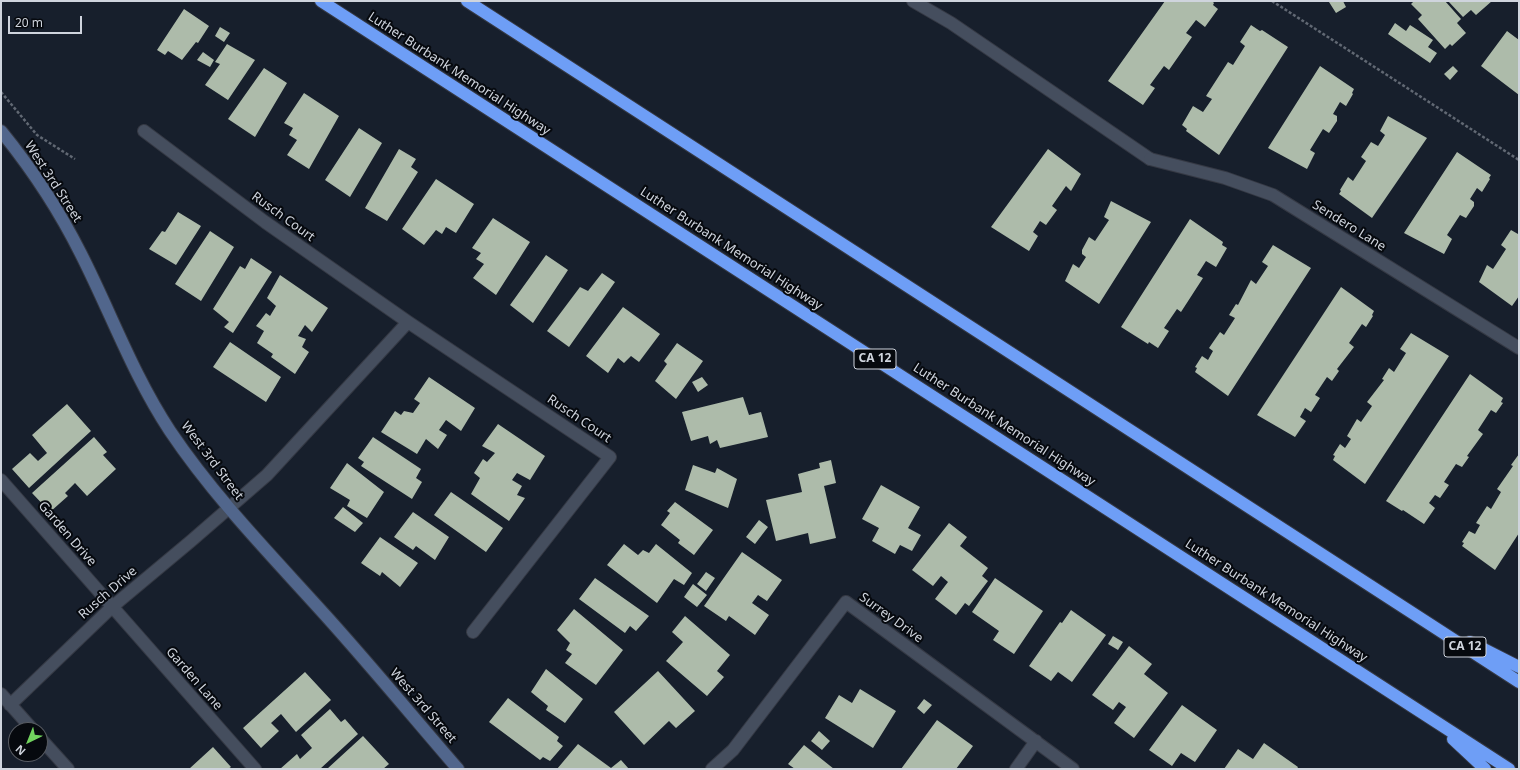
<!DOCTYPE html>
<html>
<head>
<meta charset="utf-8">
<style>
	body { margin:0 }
	#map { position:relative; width:1520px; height:770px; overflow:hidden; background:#171f2c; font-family:"Noto Sans",sans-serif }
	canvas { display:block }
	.frame { position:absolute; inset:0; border:2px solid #cfd4dd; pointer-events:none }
	.north { position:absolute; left:8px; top:722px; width:40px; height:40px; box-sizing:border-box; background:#06090e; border:1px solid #565a61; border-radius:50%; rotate:223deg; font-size:11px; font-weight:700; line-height:16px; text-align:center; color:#cfd4dd }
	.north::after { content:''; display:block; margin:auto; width:14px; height:18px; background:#71d35e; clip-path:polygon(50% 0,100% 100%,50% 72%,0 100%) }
	.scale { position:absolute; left:8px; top:16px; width:74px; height:18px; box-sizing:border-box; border:2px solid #cfd4dd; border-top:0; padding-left:5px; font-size:12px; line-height:14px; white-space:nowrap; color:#cfd4dd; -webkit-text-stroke:3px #06090e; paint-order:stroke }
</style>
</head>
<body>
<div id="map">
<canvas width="1520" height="770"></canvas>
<div class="frame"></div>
<div class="north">N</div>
<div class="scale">20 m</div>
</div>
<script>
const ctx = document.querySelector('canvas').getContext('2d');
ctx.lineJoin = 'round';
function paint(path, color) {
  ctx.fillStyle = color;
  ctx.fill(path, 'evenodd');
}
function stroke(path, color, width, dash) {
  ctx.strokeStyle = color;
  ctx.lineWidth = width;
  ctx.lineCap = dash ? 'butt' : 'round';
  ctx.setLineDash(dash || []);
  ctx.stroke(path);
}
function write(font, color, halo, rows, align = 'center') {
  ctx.font = font + ' "Noto Sans",sans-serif';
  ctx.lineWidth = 4;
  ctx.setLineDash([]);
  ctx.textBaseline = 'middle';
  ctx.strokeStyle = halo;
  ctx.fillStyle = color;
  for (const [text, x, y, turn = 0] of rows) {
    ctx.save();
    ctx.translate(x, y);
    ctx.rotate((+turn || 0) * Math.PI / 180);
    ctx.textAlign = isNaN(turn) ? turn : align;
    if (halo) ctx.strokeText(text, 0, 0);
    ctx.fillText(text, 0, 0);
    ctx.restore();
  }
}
paint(new Path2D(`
	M1165,1H1212L1214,3L1213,5L1218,9L1205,27L1196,20L1186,33L1192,37L1169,70L1164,66L1150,85L1155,88L1143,105L1108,81Z
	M1331,1H1343L1346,7L1336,13L1329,2Z
	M1414,1H1445L1461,19L1457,23L1466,33L1452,46L1450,44L1445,49L1418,19L1422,15L1411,4Z
	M1448,1H1492L1476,15L1471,10L1463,17Z
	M184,9L209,26L198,43L196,42L182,60L168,51L165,55L157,50Z
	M1395,23L1406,31L1410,25L1433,40L1428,47L1437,53L1430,63L1388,34Z
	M1251,25L1260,31L1262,30L1288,47L1219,155L1186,131L1187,129L1182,125L1193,106L1203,112L1212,99L1206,96L1228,62L1233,65L1245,46L1240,42Z
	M220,27L230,33L224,42L215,36Z
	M1507,31L1519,40V95L1481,66Z
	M227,44L255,60L228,100L205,85L220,64L215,62Z
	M203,52L214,60L210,67L197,60Z
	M1320,66L1354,89L1352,93L1353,94L1346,106L1340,102L1333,114L1337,116V121L1329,133L1323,129L1310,150L1315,153L1307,169L1268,148Z
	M1453,66L1458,71L1450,80L1444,74Z
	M264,68L287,83L255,137L228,119Z
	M304,93L339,116L309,169L287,155L297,140L289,135L293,128L284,123Z
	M1388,116L1427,138L1372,218L1339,194L1341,191L1340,190L1348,177L1353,181L1366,161L1361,157L1371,142L1378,146L1385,135L1380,131Z
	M359,128L382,143L350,197L325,180Z
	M399,149L416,159L411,167L418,172L387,221L365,208Z
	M1048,149L1081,174L1071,191L1066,186L1052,206L1057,210L1046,225L1040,221L1033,232L1038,236L1029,251L991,227Z
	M1457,152L1491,175L1489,178L1490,179L1482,192L1477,188L1470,199L1474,202V206L1466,218L1460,215L1447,235L1452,239L1444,254L1404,233Z
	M436,179L474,204L456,233L446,227L442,234L436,230L424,245L402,229Z
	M1111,201L1151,222L1099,304L1065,281L1073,264L1079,268L1086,257L1082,254V250L1089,237L1095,241L1109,220L1104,217Z
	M178,212L201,226L176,265L149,249L162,231L165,232Z
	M493,218L530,242L496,295L473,278L484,264L476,259L481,253L472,248Z
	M1190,219L1223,242L1222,245L1227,248L1216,267L1206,261L1197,275L1203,278L1181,312L1177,309L1164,328L1169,331L1158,348L1149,342L1148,344L1121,327Z
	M1511,230L1518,234L1519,231V296L1512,306L1479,282L1487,265L1493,269L1506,249L1501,245Z
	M210,231L234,247L201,301L175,284Z
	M1273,245L1311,268L1228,396L1195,372L1197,368L1195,367L1202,356L1208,360L1213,351L1209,348L1220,332L1224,335L1235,318L1229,315L1236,304L1238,305L1251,280L1256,284L1268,266L1262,262Z
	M546,255L568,270L533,323L510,305Z
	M251,258L272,272L233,333L224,327L229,322L213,309L240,266L245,269Z
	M602,273L615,282L569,347L547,331L580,287L588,291Z
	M280,275L328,308L312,332L305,325L298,336L306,339L302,347L309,352L295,374L271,357L273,354L257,343L264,331L256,326L266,313L270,316L276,306L267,298Z
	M1341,287L1374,311L1372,315L1373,316L1366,327L1362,324L1349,343L1354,347L1337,369L1339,371L1332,381L1327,377L1315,395L1320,398L1311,412L1305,408L1300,417L1306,421L1295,437L1257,415Z
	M623,307L660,334L639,362L631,356L624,363L618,358L608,373L586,356Z
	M1411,333L1449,356L1365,484L1333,460L1335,456L1333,455L1340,444L1345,448L1351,439L1347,436L1357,419L1361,422L1372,406L1367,402L1384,380L1382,379L1389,368L1394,372L1406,353L1400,349Z
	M230,342L281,377L266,402L213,367Z
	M677,343L703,361L676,399L655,381L667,364L664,361Z
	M1470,374L1503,398L1501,402L1503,403L1496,413L1491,410L1478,430L1483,434L1467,456L1469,457L1462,467L1456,464L1444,482L1449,485L1440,498L1435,495L1429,503L1435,508L1424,524L1403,510L1402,511L1386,501Z
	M429,377L475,408L461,431L446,420L439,430L447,435L438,449L426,439L417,454L381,432L395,411L401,415L404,411L413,413L420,403L414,399Z
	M702,377L708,385L698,392L692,382Z
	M743,397L749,415L761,412L768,437L720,448L717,440L710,444L708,436L691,441L682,412Z
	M67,404L91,431L29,488L12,469L30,453L38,461L47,453L32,435Z
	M498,424L545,456L530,480L517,473L512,480L522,486L517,495L525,498L509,521L471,494L480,478L474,473L483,459L487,462L495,453L482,446Z
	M94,437L107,452L103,455L116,469L87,496L75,483L65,493L68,496L50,512L32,493Z
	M373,437L421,469L416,478L422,482L412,499L361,466L364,462L358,458Z
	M1519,454V533L1495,570L1462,546L1464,543L1462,542L1469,531L1475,534L1480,525L1476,523L1487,506L1491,509L1501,492L1497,489L1513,466L1511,465Z
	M831,460L836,483L824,486L836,538L810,544L808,533L776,541L766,500L802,492L798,474L820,468L819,463Z
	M347,463L384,492L367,518L347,506L350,500L330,488Z
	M693,465L715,473L717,468L737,479L728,508L685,490Z
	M881,485L920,507L908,528L921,535L912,551L900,545L895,554L872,541L879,528L862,519Z
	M451,492L503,528L486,552L434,515Z
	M675,502L713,530L694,555L678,543L680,540L661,525L670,513L667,511Z
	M343,507L363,523L355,532L334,518Z
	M413,512L449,537L435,560L416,546L413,550L394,537Z
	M759,520L768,527L755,544L746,537Z
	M949,523L967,537L960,546L988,568L982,576L988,581L969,606L965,603L956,615L935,599L948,582L941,576L933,586L912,570Z
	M380,537L418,563L400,587L382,572L380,576L361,563Z
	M624,544L638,555L643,550L649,553L656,544L692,573L684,585L674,579L657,603L607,565Z
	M742,552L782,580L767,601L758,595L752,603L769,615L755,635L729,616L726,621L704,606Z
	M706,572L715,578L706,591L697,584Z
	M595,578L649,616L636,631L630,626L625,633L579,599Z
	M995,578L1043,611L1014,654L993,640L999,631L972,612Z
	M693,584L707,595L697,607L684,597Z
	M574,609L623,650L596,685L565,663L572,654L566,650L570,643L557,630Z
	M1071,610L1106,635L1072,682L1058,672L1051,681L1029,666L1060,622L1062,623Z
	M685,616L730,655L717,671L724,677L707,696L666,661L683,642L672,632Z
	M1113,636L1123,642L1118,650L1108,644Z
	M1129,646L1152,664L1144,674L1168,693L1134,738L1114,723L1126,707L1119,702L1113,710L1092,695Z
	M546,669L583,699L565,723L546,710L548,706L531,692Z
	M658,671L695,711L676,728L669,721L644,745L614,712Z
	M305,672L331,700L296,732L281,714L271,723L279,731L261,748L243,728Z
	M860,689L896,711L873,748L825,718L839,695L852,703Z
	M508,698L559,737L557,741L563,746L550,761L543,757L540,760L489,722Z
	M924,699L932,705L924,714L917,708Z
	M1182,705L1217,730L1195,762L1181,753L1172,766L1149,750Z
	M330,709L341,722L345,719L358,734L320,769H280L297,754L300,759L312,748L301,735Z
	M937,720L973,746L956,769H901Z
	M819,731L830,741L822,750L811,741Z
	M363,736L389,764L383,769H327Z
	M1264,743L1298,767L1297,769H1224L1238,749L1253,759Z
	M578,744L611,768L621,760L629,769H557Z
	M804,745L834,769H795L788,764Z
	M213,747L231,767L228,769H189Z`), '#adbbaa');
const lane = new Path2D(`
	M913,1L951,23L1150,159`);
const street = new Path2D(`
	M144,131L265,222L408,322L610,457L473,632
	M1150,159L1225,178L1273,195L1519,348
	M1,480L255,769
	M1,694L33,730
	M10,705L112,607L191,541L267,475L408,322
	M40,738L68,769
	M712,769L733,750L846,602L1073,769
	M1016,769L1036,741`);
const secondary = new Path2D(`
	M1,131C32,169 59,210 81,254C111,313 133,375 170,431C215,498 272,556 326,616C371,666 414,718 458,769`);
const highway = new Path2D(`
	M321,1L1509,769
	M467,1L1519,682
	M1470,642L1519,667
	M1453,739L1485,769`);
stroke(lane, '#353944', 14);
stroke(street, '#353944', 14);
stroke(secondary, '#353944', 14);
stroke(highway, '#353944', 14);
stroke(new Path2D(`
	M1272,1L1519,160
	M1,92L37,135L75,159`), '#616873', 2.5, [3, 2]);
stroke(lane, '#454e5e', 12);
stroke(street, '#454e5e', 12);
stroke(secondary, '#51668c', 12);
stroke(highway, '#6e9ef6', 12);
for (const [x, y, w] of [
	[875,359,42],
	[1465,647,42]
]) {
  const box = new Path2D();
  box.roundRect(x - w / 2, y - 10, w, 20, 3);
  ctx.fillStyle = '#06090e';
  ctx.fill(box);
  stroke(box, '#cfd4dd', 1);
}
write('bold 12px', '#cfd4dd', null, [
	["CA 12",875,359],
	["CA 12",1465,647]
]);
write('13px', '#cfd4dd', '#06090e', [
	["Luther Burbank Memorial Highway",459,74,33],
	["West 3rd Street",53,182,57],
	["Rusch Court",283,217,36],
	["Sendero Lane",1349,226,32],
	["Luther Burbank Memorial Highway",731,249,33],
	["Rusch Court",579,419,34],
	["Luther Burbank Memorial Highway",1004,425,33],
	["West 3rd Street",212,461,53],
	["Garden Drive",67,534,49],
	["Rusch Drive",108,593,-41],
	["Luther Burbank Memorial Highway",1276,601,33],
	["Surrey Drive",891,618,36],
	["Garden Lane",194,679,49],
	["West 3rd Street",423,706,49]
]);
</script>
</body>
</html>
